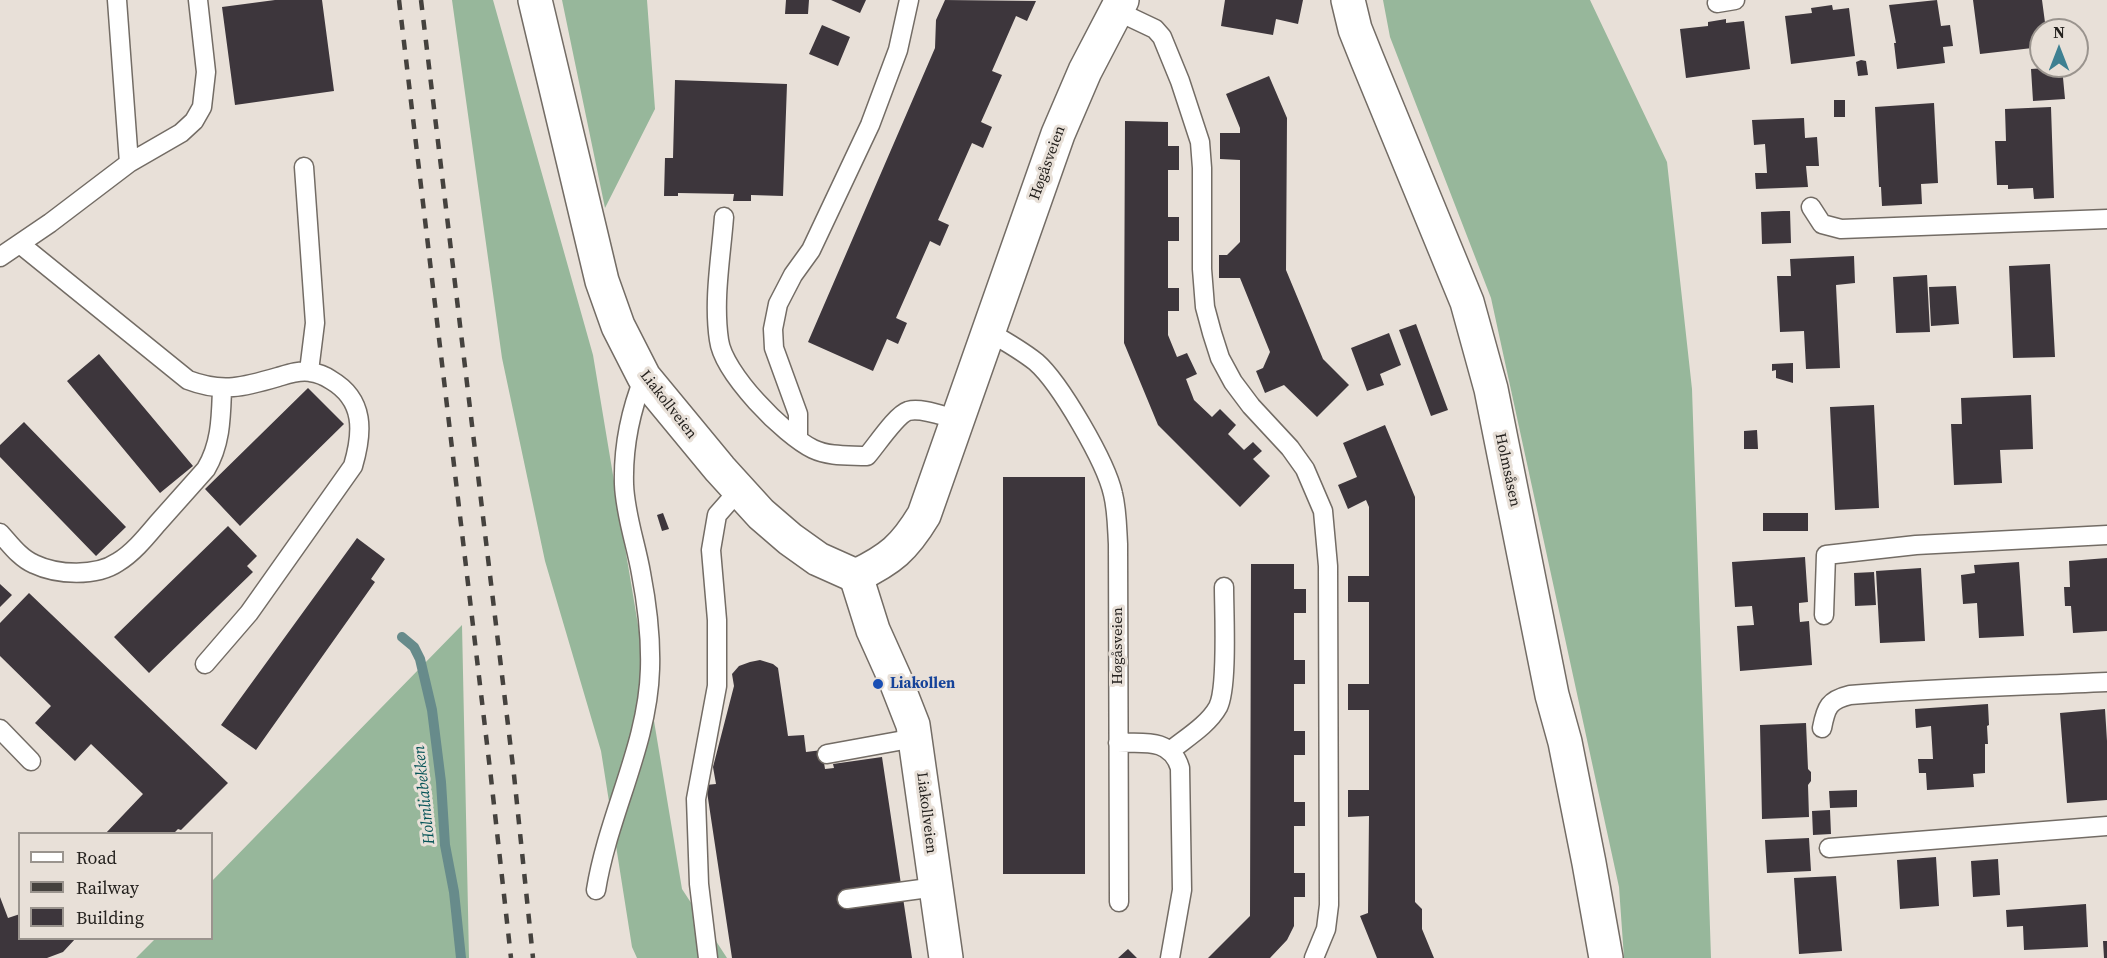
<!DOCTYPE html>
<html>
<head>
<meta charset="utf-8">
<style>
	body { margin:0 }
	#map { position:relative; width:2107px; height:958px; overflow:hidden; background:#e8e0d8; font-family:"Source Serif 4",serif }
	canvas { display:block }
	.legend { position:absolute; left:18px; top:832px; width:195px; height:108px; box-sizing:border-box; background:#e8e0d8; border:2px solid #9a948e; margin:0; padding:8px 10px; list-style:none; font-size:18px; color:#24211e }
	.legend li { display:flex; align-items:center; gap:12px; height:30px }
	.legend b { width:30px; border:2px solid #9a948e }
	.north { position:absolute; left:2029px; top:18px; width:60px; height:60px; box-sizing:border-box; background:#e8e0d8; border:2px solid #9a948e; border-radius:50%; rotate:0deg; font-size:16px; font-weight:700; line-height:24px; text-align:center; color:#24211e }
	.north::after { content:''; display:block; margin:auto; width:21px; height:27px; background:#3e8092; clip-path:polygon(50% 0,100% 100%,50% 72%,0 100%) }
</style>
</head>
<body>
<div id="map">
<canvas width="2107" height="958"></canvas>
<ul class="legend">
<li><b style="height:8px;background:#fff"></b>Road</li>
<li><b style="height:8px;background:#45423e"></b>Railway</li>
<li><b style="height:16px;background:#3d363c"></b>Building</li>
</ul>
<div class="north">N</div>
</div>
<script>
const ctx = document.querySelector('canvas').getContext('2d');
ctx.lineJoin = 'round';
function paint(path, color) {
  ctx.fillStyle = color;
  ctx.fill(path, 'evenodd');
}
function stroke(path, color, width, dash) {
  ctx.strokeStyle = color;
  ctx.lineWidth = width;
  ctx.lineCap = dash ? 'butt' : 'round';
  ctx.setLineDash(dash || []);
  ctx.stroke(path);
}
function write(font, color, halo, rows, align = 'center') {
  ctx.font = font + ' "Source Serif 4",serif';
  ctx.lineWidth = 6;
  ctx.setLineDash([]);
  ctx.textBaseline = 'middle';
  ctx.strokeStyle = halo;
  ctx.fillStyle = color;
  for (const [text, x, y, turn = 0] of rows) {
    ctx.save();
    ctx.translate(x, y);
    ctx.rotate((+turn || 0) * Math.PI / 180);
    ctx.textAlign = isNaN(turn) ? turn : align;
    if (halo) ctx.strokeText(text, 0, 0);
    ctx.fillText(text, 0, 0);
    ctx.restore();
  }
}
paint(new Path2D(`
	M452,0H493L593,355L682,889L727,958H637L632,947L601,751L545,561L502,358Z
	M562,0H647L655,109L605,208Z
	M1383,0H1590L1667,162L1692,389L1711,958H1624L1619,887L1491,298L1390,37Z
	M462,625L469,958H136L155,939L212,938V881Z`), '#97b79b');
stroke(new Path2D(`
	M402,637L414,647L420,659L432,710L441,782L445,845L454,892L461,958`), '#678b8b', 10);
paint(new Path2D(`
	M275,0H322L334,91L235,105L222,7Z
	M786,0H809L808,14H785Z
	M831,0H866L860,13Z
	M945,0L1036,1L1027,21L1016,16L992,71L1002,75L981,122L992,127L983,148L972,143L938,220L949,225L940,246L930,241L896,318L907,323L898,344L887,339L873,371L808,342L935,48L936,20Z
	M1225,0H1303L1298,24L1276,19L1273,35L1221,26Z
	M1937,0L1941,26L1950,25L1953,46L1943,47L1945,63L1897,69L1894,43H1896L1889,5Z
	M1973,0H2042L2046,30H2041V47L1980,54Z
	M1832,5L1833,10L1849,8L1855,56L1791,64L1785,16L1812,13L1811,8Z
	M1726,19V23L1744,21L1750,69L1686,78L1680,29L1708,26V22Z
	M822,25L850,37L838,66L809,54Z
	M1861,60L1866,61L1868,75L1858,76L1856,62Z
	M2062,67L2065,99L2033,101L2031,69Z
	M1269,76L1287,118L1286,270L1323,359L1349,385L1317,417L1284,385L1265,393L1256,371L1263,368L1270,352L1240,278H1219V255H1227L1240,242V160L1220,159V133H1240V128L1226,94Z
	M675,80L787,84L783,196L751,195V201H733L734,194L678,193V196H664L665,158H673Z
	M1834,100H1845V117H1834Z
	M1934,103L1938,183L1921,184L1922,204L1882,206L1881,187H1879L1875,107Z
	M2051,107L2054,198L2034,199L2033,188L2008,189V185H1997L1995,141H2006L2005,109Z
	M1804,118L1805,138L1817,137L1819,166H1806L1808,187L1756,189L1755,173H1767L1765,144L1754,145L1752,120Z
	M1125,121L1168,122V146H1179V170H1168V217H1179V241H1168V288H1179V311H1168V335L1177,357L1187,353L1197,374L1186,379L1194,400L1212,417L1220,409L1236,425L1228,434L1244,450L1253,442L1262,451L1253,459L1270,476L1240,507L1158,425L1124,343Z
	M1783,211H1790L1791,243L1762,244L1761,212Z
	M1854,256L1855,283L1836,285L1840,368L1806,369L1804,331L1780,332L1777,276H1791L1790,259Z
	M2050,264L2055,357L2013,358L2009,266Z
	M1927,275L1930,332L1896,333L1893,277Z
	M1956,286L1959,324L1931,326L1929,287Z
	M1416,324L1448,410L1431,416L1399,330Z
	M1389,333L1401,365L1380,374L1384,385L1367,391L1351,348Z
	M99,354L193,466L160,493L67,381Z
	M1793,363V383L1776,378V370L1772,371V364Z
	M308,388L344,424L240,526L205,489Z
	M2031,395L2033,449L2000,450L2002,483L1954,485L1951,424H1962L1961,398Z
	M1874,405L1879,508L1835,510L1830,407Z
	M24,422L126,527L96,556L0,457V445Z
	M1385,425L1415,497V902L1422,909V929L1434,958H1377L1360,916L1368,913L1369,816L1348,817V790H1369V710H1348V684H1369V602H1348V576H1369V507L1366,500L1348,509L1338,485L1357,477L1343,443Z
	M1757,430L1758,449H1744V431Z
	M1003,477H1085V874H1003Z
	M663,513L669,529L662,531L657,515Z
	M1763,513H1808V531H1763Z
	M228,526L257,556L247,566L253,572L149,673L114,637Z
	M357,538L385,559L371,579L375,582L256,750L221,725Z
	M1805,557L1808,602L1799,603V611L1800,622L1809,621L1812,665L1740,671L1737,626L1754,625L1752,606L1735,607L1732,562Z
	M2107,558V631L2073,633L2071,606H2065L2064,587H2070L2069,561Z
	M2019,562L2024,636L1979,638L1977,603L1963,604L1961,575L1975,573L1974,565Z
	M1251,564H1294V589H1306V613H1294V660H1305V684H1294V731H1305V755H1294V802H1305V826H1294V873H1305V897H1294V926L1287,940L1270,958H1208L1250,916Z
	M1921,568L1925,641L1880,643L1876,571Z
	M1874,572L1876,605L1855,606L1854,573Z
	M0,584L12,595L0,607Z
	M29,593L228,783L181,830L178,829L173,834H105L143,794L91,744L75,761L35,723L51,706L0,656V623Z
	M760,660L773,664L778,668L788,736L804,735L806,752L822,750L825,769L834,768L833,764L882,757L912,958H732L706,785L716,784L713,767L734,686L732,674L739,666L750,662Z
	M1988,704L1989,725L1987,726L1988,744H1985V773L1973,774L1974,787L1927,790L1926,773H1919L1918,759H1933L1931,726L1916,728L1915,709Z
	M2105,709L2107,741V800L2067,803L2060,713Z
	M1806,723L1808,769L1811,772V781L1808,785L1809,817L1762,819L1760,725Z
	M1857,790V807L1830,808L1829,791Z
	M1830,810L1831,834L1813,835L1812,811Z
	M1809,838L1811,871L1767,873L1765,840Z
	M1936,857L1939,906L1900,909L1897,860Z
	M1998,859L2000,895L1973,897L1971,861Z
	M1836,876L1842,951L1799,954L1794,878Z
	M0,897L8,918L20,914V938H76L63,952L47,958H0Z
	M2086,904L2088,947L2024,950L2023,926L2007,927L2006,910Z
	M2103,941H2107V958H2104Z
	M1128,949L1137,958H1118Z`), '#3d363c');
const lane = new Path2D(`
	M117,0L129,163
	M1717,3L1735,0
	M1117,11L1155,29L1162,37L1180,81L1200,142L1202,168V269L1205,307L1212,333L1220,358L1233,382L1251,406L1290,448L1305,469L1323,511L1328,566L1329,905L1326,929L1314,958
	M304,167L315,323L309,371
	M1811,207L1822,224L1841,229L2107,219
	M724,217C721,257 713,300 719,340C723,373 784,435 813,449C830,457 849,455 867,456C876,446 896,415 908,411C922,407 945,417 959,420
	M20,244L188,380C222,393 244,387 278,377C288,374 299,370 310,372C318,373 325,376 331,380C365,400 363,432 353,466L249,613L205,664
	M0,257L50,223L129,163L181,133L194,121L202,107L206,72L198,0
	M989,332C1005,341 1022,351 1036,362C1060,383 1106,462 1113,494C1117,510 1117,527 1118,544L1119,902
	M798,439V414L774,348L773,329L778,304L793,275L811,250L870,125L898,50L909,0
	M0,533C10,544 20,558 34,564C57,575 96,577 118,562C133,553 146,537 157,524C173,506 190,487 206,469C221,444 221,417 222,389
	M1824,615L1826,555L1916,545L2107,535
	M1822,728C1826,707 1829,700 1850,695C1936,688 2021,686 2107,682
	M0,729L31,761
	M1118,743C1144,743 1171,738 1180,768L1182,890L1170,958
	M1170,751C1186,738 1208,725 1218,707C1228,688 1224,612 1224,587
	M827,754L915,738
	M1829,848L2107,826
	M596,890C608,815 648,745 650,669C651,637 647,604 641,573C636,544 625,514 624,484C623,446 630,412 644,377
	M847,899L936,887
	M708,958L699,884L696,799L717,686V620L711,550L717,515L739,490`);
const street = new Path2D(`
	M1348,0L1355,29L1367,59L1467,302L1491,389L1552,695L1565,742L1589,863L1606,958
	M856,576L873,630L895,679L913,725L946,958`);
const secondary = new Path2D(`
	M535,0L602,281L618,326L644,377L720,469L761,514L790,539L818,559L856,576C891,559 904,548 924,515L1058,134L1085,71L1122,0`);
stroke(lane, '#736c65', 21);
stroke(street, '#736c65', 36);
stroke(secondary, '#736c65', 36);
stroke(lane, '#fff', 18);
stroke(street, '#fff', 33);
stroke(secondary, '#fff', 33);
stroke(new Path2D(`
	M399,0L491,778L511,958
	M421,0L514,775L533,958`), '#45423e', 4.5, [10, 10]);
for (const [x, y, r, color] of [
	[878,684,6,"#1a4fb4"]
]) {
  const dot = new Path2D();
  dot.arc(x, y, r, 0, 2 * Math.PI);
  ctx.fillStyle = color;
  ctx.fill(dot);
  stroke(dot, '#e8e0d8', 2);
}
write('15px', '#24211e', '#e8e0d8', [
	["Høgåsveien",1048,163,-70],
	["Liakollveien",668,405,52],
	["Holmsåsen",1507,470,78],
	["Høgåsveien",1118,646,-90],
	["Liakollveien",926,813,83]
]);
write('bold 15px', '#164399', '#e8e0d8', [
	["Liakollen",890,684]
], 'left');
write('italic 16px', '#065458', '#e8e0d8', [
	["Holmliabekken",425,795,-96]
]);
</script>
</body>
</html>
